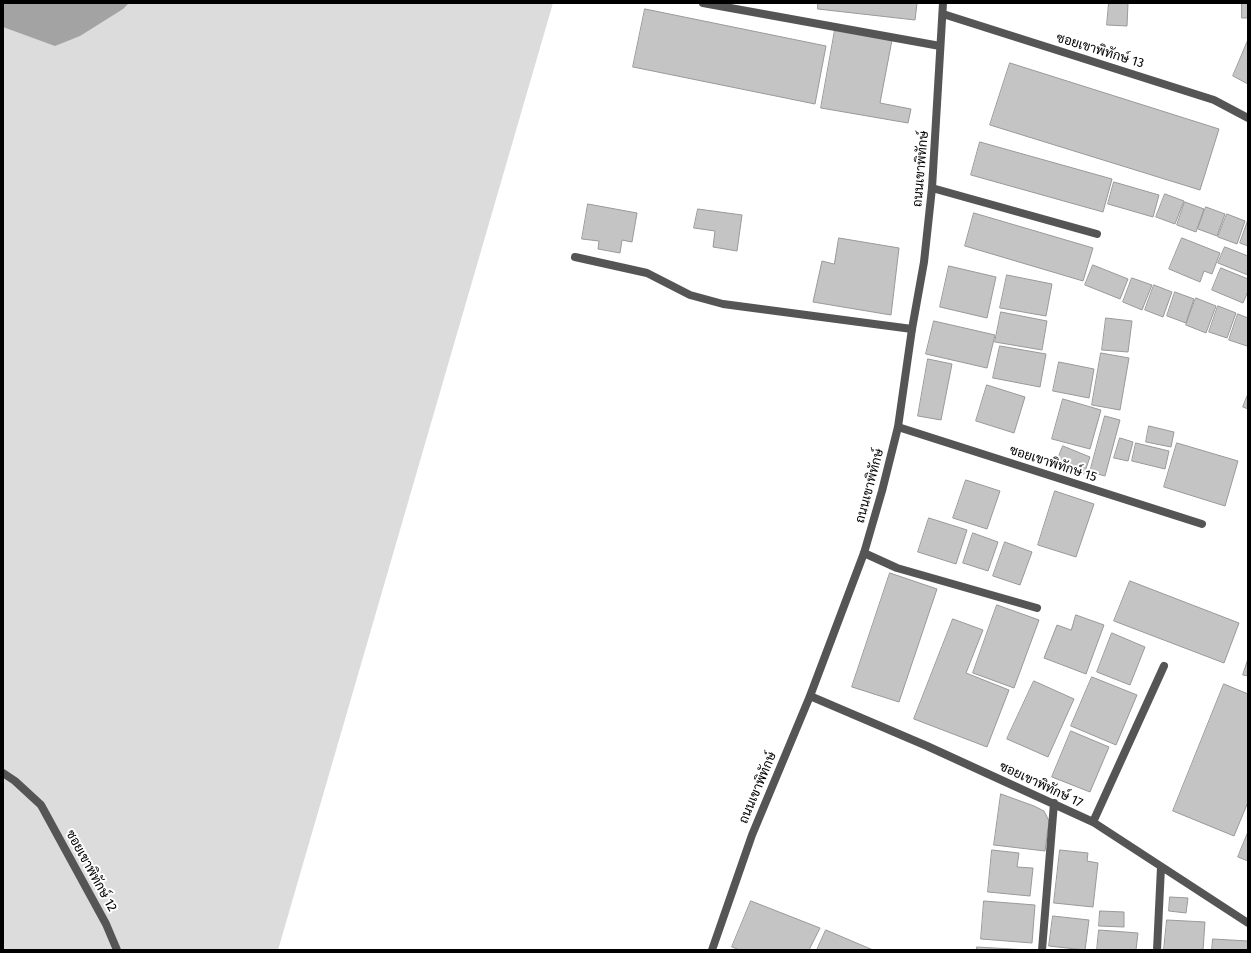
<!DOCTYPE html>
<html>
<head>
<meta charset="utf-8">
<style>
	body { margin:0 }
	#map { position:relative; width:1251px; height:953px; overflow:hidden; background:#fff; font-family:"Fira Sans",sans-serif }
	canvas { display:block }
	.frame { position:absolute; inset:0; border:4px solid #000; pointer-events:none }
</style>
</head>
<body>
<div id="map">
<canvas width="1251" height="953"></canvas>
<div class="frame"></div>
</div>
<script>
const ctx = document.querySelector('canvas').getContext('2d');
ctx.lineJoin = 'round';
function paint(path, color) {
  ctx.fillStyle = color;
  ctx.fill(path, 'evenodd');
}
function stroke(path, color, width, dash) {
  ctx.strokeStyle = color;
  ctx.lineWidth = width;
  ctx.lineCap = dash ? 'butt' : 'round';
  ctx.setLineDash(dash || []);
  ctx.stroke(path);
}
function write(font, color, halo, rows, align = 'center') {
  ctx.font = font + ' "Fira Sans",Sarabun,sans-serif';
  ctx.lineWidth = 4;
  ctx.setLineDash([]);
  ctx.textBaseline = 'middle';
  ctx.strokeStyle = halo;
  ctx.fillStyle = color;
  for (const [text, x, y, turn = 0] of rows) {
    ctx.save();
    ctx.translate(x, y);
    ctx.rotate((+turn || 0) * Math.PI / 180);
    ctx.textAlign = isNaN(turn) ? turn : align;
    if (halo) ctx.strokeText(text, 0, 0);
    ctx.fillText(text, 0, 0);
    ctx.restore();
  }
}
paint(new Path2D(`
	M3,3H553L278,950H3Z`), '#dcdcdc');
paint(new Path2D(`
	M3,3H129L123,9L80,36L55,46L3,27Z`), '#a3a3a3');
const building = new Path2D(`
	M818,3H917L915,20L818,9Z
	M1109,3H1128L1127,26L1107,25Z
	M1242,3H1248V18H1242Z
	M645,9L826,46L815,104L633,67Z
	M835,30L892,40L880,103L911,109L908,123L821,108Z
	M1248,40V84L1233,76Z
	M1010,63L1219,129L1200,190L990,125Z
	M980,142L1112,179L1103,212L971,175Z
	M1114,182L1159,195L1153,217L1108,204Z
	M1165,194L1184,201L1175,224L1156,217Z
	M1185,202L1204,209L1196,232L1177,225Z
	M588,204L637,213L632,242L622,240L620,253L598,249L599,241L582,239Z
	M1206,207L1225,214L1217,236L1198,229Z
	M698,209L742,215L737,251L713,247L715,231L694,228Z
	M974,213L1093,248L1083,281L965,246Z
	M1227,214L1245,221L1237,244L1218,237Z
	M1248,220V246L1240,243Z
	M839,238L899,248L891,315L813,302L822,261L834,264Z
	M1182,238L1220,253L1212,274L1204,271L1200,282L1169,269Z
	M1225,247L1248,256V275L1218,263Z
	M1093,265L1128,279L1120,299L1085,285Z
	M949,266L996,277L987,318L940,307Z
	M1221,268L1248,279V291L1243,303L1212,290Z
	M1007,275L1052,284L1046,316L1000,308Z
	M1132,278L1152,285L1142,310L1123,302Z
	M1154,285L1172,292L1163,317L1145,310Z
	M1175,292L1194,299L1186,323L1167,316Z
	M1196,298L1216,306L1206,333L1186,325Z
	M1218,306L1236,313L1227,338L1209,332Z
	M1001,312L1047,321L1042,350L995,342Z
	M1238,314L1248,318V343L1247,346L1229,340Z
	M1106,318L1132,321L1128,352L1102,350Z
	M934,321L995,335L987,368L926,354Z
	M1000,346L1046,354L1040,387L993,378Z
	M1101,353L1129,358L1120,410L1092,405Z
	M928,359L952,364L941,420L918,416Z
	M1059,362L1094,369L1089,398L1053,391Z
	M987,385L1025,397L1014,433L976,421Z
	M1248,394V409L1243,407Z
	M1063,399L1101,410L1090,449L1052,439Z
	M1105,416L1120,420L1105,476L1090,472Z
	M1149,426L1174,432L1171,447L1146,442Z
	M1120,438L1133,442L1128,461L1114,458Z
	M1136,443L1169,451L1165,469L1132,461Z
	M1177,443L1238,461L1225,506L1164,487Z
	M1063,446L1090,457L1084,474L1056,464Z
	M966,480L1000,491L987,529L953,518Z
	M1055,491L1094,504L1076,557L1038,545Z
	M929,518L967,530L956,564L918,552Z
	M973,533L998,542L988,571L963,563Z
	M1005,542L1032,552L1020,585L993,576Z
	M890,573L937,589L899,702L852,687Z
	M1130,581L1239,623L1224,663L1114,621Z
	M997,605L1039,620L1014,688L973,673Z
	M1076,615L1104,625L1086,674L1044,658L1057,625L1071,630Z
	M953,619L983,630L966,673L1009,690L987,747L914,719Z
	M1112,633L1145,647L1130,685L1097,672Z
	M1248,659V676L1243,675Z
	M1092,677L1137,695L1116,745L1071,726Z
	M1034,681L1074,699L1048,757L1007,739Z
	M1224,684L1248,694V802L1234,836L1173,811Z
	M1071,731L1109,747L1090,792L1052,777Z
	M1001,794L1034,806L1044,811L1049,821L1045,851L994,845Z
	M1248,832V861L1238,857Z
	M992,850L1019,853L1017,867L1033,868L1030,896L988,892Z
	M1060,850L1088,853L1087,861L1098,863L1093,907L1054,903Z
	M1170,897L1188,898L1186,913L1169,911Z
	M751,901L820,928L809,950H740L732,947Z
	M984,901L1035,905L1032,943L981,939Z
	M1100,911L1124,912V927L1099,926Z
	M1053,916L1089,920L1085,950L1049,946Z
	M1167,920L1205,922L1203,950H1164Z
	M826,930L873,950H817Z
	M1099,930L1138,933L1136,950H1097Z
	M1213,939L1248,941V950H1212Z
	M977,947L1029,950H977Z`);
paint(building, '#c4c4c4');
stroke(building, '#999', 1);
stroke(new Path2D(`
	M932,188L1097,234`), '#555', 8);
stroke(new Path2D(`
	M703,3L940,46
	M943,14L1214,100L1248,118
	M575,257L647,273L690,295L723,304L912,329
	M898,427L1202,524
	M864,553L897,568L1037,608
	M810,696L927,746L1093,822L1248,923
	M3,773L15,781L41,805L106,924L117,950
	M1093,822L1164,666
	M1042,950L1054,803
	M1157,950L1161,867`), '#555', 8);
stroke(new Path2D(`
	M712,950L752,835L810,696L864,553L882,491L898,427L912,329L924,262L932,188L943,3`), '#555', 8);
write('13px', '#000', '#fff', [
	["ซอยเขาพิทักษ์ 13",1100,51,17],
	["ถนนเขาพิทักษ์",921,169,-85],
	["ซอยเขาพิทักษ์ 15",1053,464,18],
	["ถนนเขาพิทักษ์",870,486,-75],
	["ซอยเขาพิทักษ์ 17",1041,785,25],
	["ถนนเขาพิทักษ์",758,788,-67],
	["ซอยเขาพิทักษ์ 12",91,871,61]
]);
</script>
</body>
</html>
